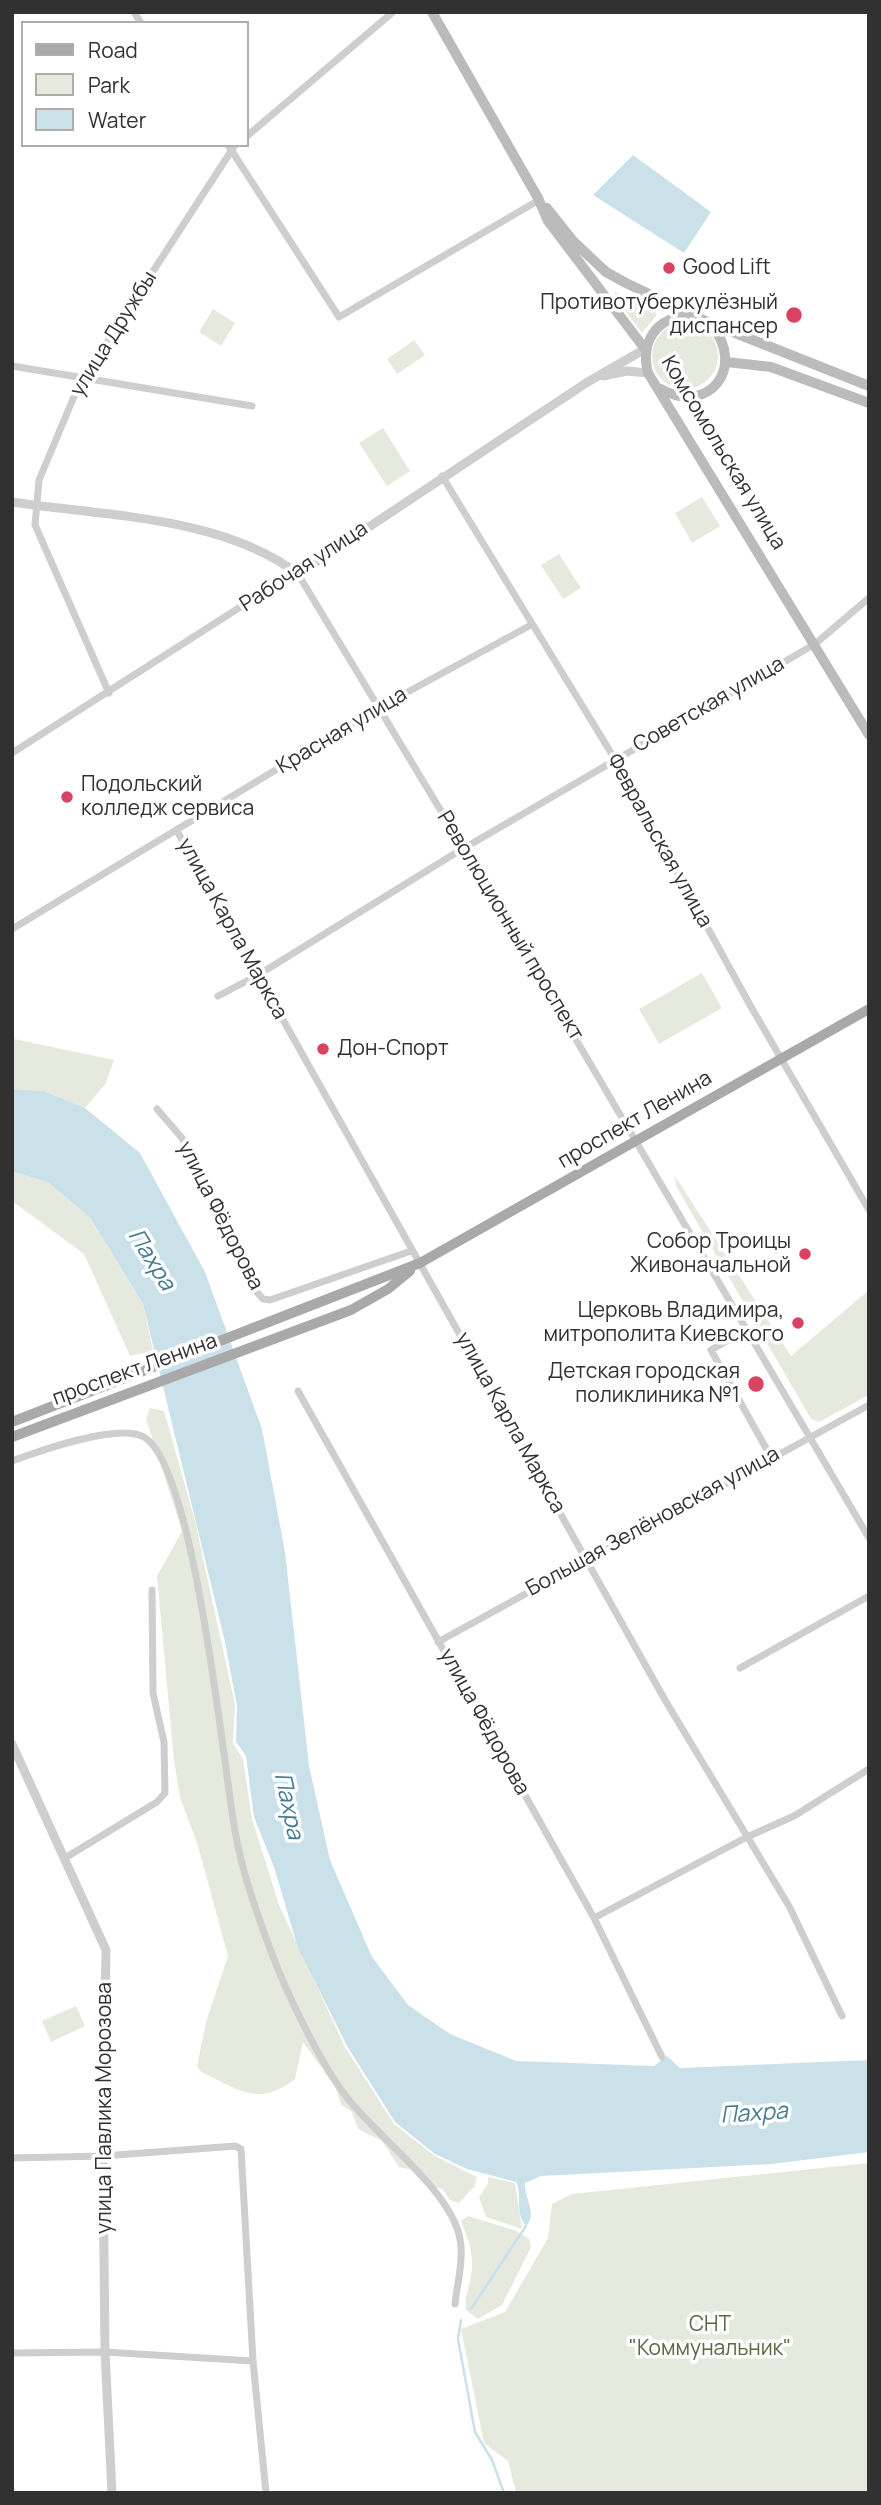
<!DOCTYPE html>
<html>
<head>
<meta charset="utf-8">
<style>
	body { margin:0 }
	#map { position:relative; width:881px; height:2505px; overflow:hidden; background:#fff; font-family:Manrope,sans-serif }
	canvas { display:block }
	.frame { position:absolute; inset:0; border:14px solid #313131; pointer-events:none }
	.legend { position:absolute; left:21px; top:21px; width:228px; height:126px; box-sizing:border-box; background:#fff; border:2px solid #adadad; margin:0; padding:9px 12px; list-style:none; font-size:21px; color:#313131 }
	.legend li { display:flex; align-items:center; gap:14px; height:35px }
	.legend b { width:35px; border:2px solid #adadad }
</style>
</head>
<body>
<div id="map">
<canvas width="881" height="2505"></canvas>
<div class="frame"></div>
<ul class="legend">
<li><b style="height:9px;background:#a9a9a9"></b>Road</li>
<li><b style="height:19px;background:#e6eade"></b>Park</li>
<li><b style="height:19px;background:#cbe1e9"></b>Water</li>
</ul>
</div>
<script>
const ctx = document.querySelector('canvas').getContext('2d');
ctx.lineJoin = 'round';
function paint(path, color) {
  ctx.fillStyle = color;
  ctx.fill(path, 'evenodd');
}
function stroke(path, color, width, dash) {
  ctx.strokeStyle = color;
  ctx.lineWidth = width;
  ctx.lineCap = dash ? 'butt' : 'round';
  ctx.setLineDash(dash || []);
  ctx.stroke(path);
}
function write(font, color, halo, rows, align = 'center') {
  ctx.font = font + ' Manrope,sans-serif';
  ctx.lineWidth = 7;
  ctx.setLineDash([]);
  ctx.textBaseline = 'middle';
  ctx.strokeStyle = halo;
  ctx.fillStyle = color;
  for (const [text, x, y, turn = 0] of rows) {
    ctx.save();
    ctx.translate(x, y);
    ctx.rotate((+turn || 0) * Math.PI / 180);
    ctx.textAlign = isNaN(turn) ? turn : align;
    if (halo) ctx.strokeText(text, 0, 0);
    ctx.fillText(text, 0, 0);
    ctx.restore();
  }
}
paint(new Path2D(`
	M615,292L655,309L656,316L642,333L614,296Z
	M213,309L235,323L221,346L199,332Z
	M652 356a33 33 0 1 1 66 0a33 33 0 1 1-66 0Z
	M414,340L425,355L397,374L387,359Z
	M383,428L410,471L387,486L359,443Z
	M702,497L720,526L692,543L675,513Z
	M559,554L581,588L563,599L541,565Z
	M702,973L722,1008L659,1044L639,1009Z
	M12,1036L14,1039L114,1060L106,1083L85,1108L44,1091L12,1089Z
	M12,1171L49,1183L89,1217L143,1304L153,1351L130,1356L84,1254L12,1201Z
	M675,1176L791,1356L869,1290V1395L819,1422L811,1419L676,1186Z
	M150,1408L164,1411L195,1521L235,1705L233,1743L243,1759L252,1819L279,1905L345,2047L394,2124L435,2156L477,2177L474,2187L459,2203L450,2200L442,2189L423,2183L412,2170L399,2167L382,2141L358,2129L352,2112L341,2105L336,2088L303,2042L295,2079C258,2108 238,2089 201,2072L197,2066L206,2022L228,1956L198,1846L180,1797L174,1761L157,1576L182,1531L146,1419Z
	M76,2006L85,2026L51,2042L42,2021Z
	M869,2163V2493H516L508,2461L484,2443L461,2329L505,2312L548,2238L552,2204L572,2194Z
	M488,2177L515,2183L522,2229L486,2217L479,2197L488,2184Z
	M468,2216L517,2231L529,2239L531,2247L502,2305L478,2319L466,2310C464,2294 472,2281 472,2266C473,2250 466,2235 461,2221Z`), '#e6eade');
paint(new Path2D(`
	M633,155L711,212L684,253L593,195Z
	M12,1089L44,1091L85,1108L140,1153L205,1272L262,1429L285,1552L309,1766L330,1860L372,1957L408,2005L450,2034L516,2061L654,2066L667,2056L680,2068L869,2060V2152L771,2164L541,2176L525,2183C524,2198 538,2214 526,2226C514,2212 523,2196 516,2182L467,2169L435,2154L395,2122L347,2046L298,1948L274,1867L254,1817L246,1756L236,1742L237,1706L225,1642L143,1304L90,1218L49,1183L12,1171Z`), '#cbe1e9');
stroke(new Path2D(`
	M471,2309L526,2226
	M461,2320L458,2339L475,2432L492,2460L504,2493`), '#cbe1e9', 2.5);
stroke(new Path2D(`
	M134,12L141,23
	M247,136L393,12
	M228,145L339,317L539,200
	M12,366L252,406
	M442,476L616,761L750,1005L869,1210
	M109,693L35,525L39,480L78,387L235,145
	M12,753L281,581L298,574L464,849L869,1538
	M177,831L665,1700L789,1906L842,2016
	M12,929L380,707L531,625
	M218,996L258,975L454,854L815,644L869,598
	M157,1109L182,1138L256,1291L263,1299L270,1300L411,1251
	M747,1329L711,1350L771,1457
	M298,1391L594,1918L662,2057
	M12,1461C39,1451 118,1423 144,1437C195,1467 223,1764 235,1831C242,1871 255,1908 269,1946C284,1988 321,2066 349,2100C379,2138 452,2192 460,2239C464,2259 457,2284 455,2304
	M438,1642L869,1405
	M740,1668L869,1596
	M65,1858L157,1802L165,1793L164,1742L153,1693L152,1590
	M594,1918L747,1837L794,1816L869,1769
	M12,2158L103,2156L235,2146L241,2149L253,2361L266,2493
	M12,2353L105,2352L253,2361`), '#cecece', 7);
stroke(new Path2D(`
	M603,376L627,371L648,373
	M12,502C104,516 222,516 298,574L586,383L645,349
	M12,1744L106,1950L103,2156L105,2352L112,2493`), '#cecece', 9);
stroke(new Path2D(`
	M432,12L538,198L548,221L645,349
	M547,208L574,242L606,272L626,283L710,323L869,386
	M697,317C661,312 639,338 648,373L869,735
	M727,362L771,367L869,403
	M661,389C709,416 746,367 712,326`), '#bbb', 10);
stroke(new Path2D(`
	M12,1422L420,1263L869,1009
	M12,1437L351,1310L388,1289L410,1271`), '#a9a9a9', 10);
for (const [x, y, r, color] of [
	[669,268,7,"#d94261"],
	[794,315,9,"#d94261"],
	[67,797,7,"#d94261"],
	[323,1049,7,"#d94261"],
	[805,1254,7,"#d94261"],
	[798,1323,7,"#d94261"],
	[756,1384,9,"#d94261"]
]) {
  const dot = new Path2D();
  dot.arc(x, y, r, 0, 2 * Math.PI);
  ctx.fillStyle = color;
  ctx.fill(dot);
  stroke(dot, '#fff', 2.5);
}
write('21px', '#313131', '#fff', [
	["Good Lift",683,268,"left"],
	["Противотуберкулёзный",778,303],
	["диспансер",778,327],
	["Подольский",81,785,"left"],
	["колледж сервиса",81,809,"left"],
	["Дон-Спорт",337,1049,"left"],
	["Собор Троицы",791,1242],
	["Живоначальной",791,1266],
	["Церковь Владимира,",784,1311],
	["митрополита Киевского",784,1335],
	["Детская городская",740,1372],
	["поликлиника №1",740,1396]
], 'right');
write('21px', '#313131', '#fff', [
	["улица Дружбы",114,334,-58],
	["Комсомольская улица",723,453,59],
	["Рабочая улица",304,567,-33],
	["Советская улица",709,705,-30],
	["Красная улица",342,731,-31],
	["Февральская улица",659,841,61],
	["Революционный проспект",510,926,59],
	["улица Карла Маркса",232,929,61],
	["проспект Ленина",635,1120,-30],
	["улица Фёдорова",220,1216,63],
	["проспект Ленина",135,1370,-20],
	["улица Карла Маркса",510,1423,61],
	["Большая Зелёновская улица",653,1522,-29],
	["улица Фёдорова",484,1722,61],
	["улица Павлика Морозова",105,2108,-90]
]);
write('21px', '#5a6a41', '#fff', [
	["СНТ",710,2325],
	["\"Коммунальник\"",710,2349]
]);
write('italic 23px', '#447b8e', '#fff', [
	["Пахра",151,1260,58],
	["Пахра",288,1806,78],
	["Пахра",754,2114,-4]
]);
</script>
</body>
</html>
